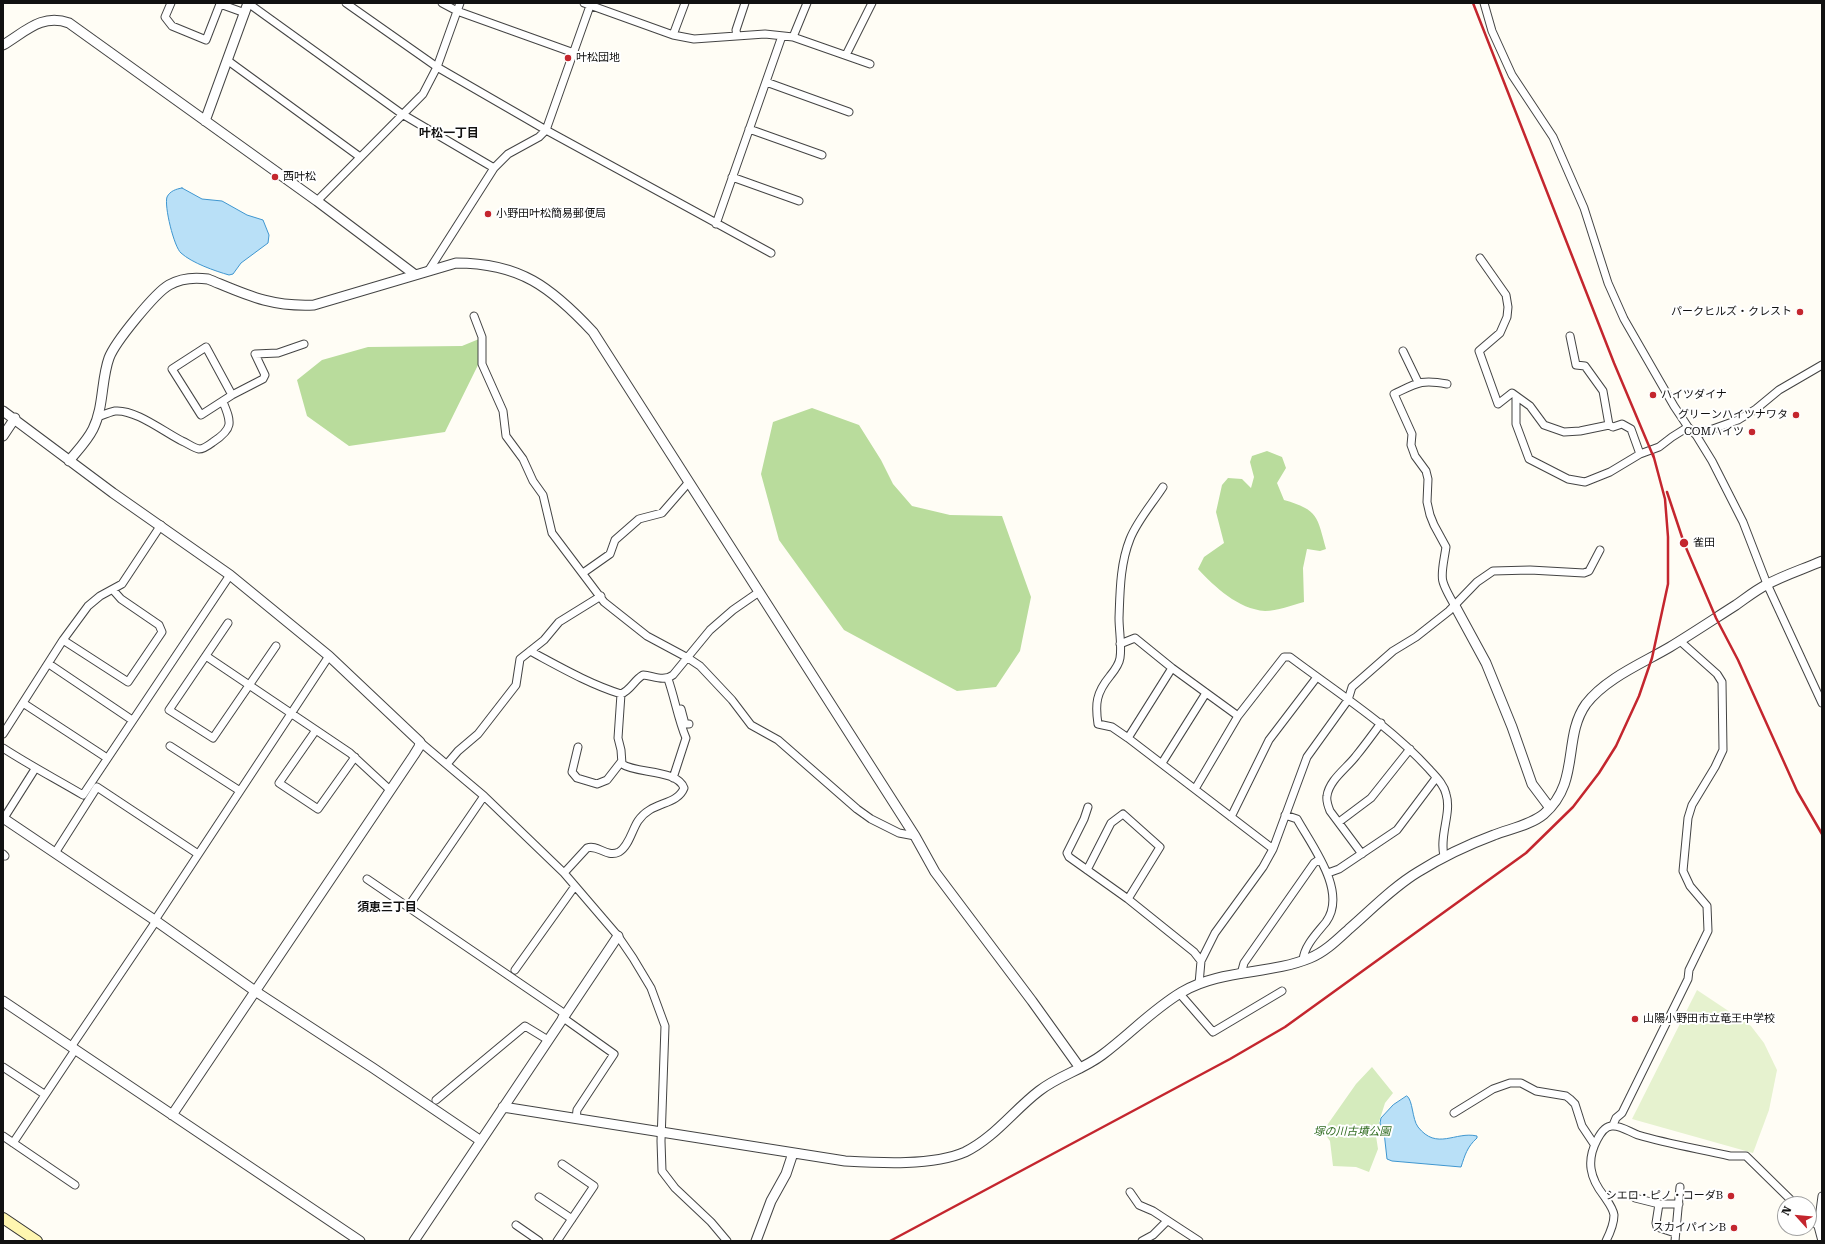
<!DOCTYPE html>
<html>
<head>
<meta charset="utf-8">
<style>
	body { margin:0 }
	#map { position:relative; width:1825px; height:1244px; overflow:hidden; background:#fffdf5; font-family:"Roboto Serif",serif }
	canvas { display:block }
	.frame { position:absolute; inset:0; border:4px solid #111; pointer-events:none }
	.north { position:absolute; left:1777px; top:1196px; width:40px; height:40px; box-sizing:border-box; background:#fff; border:1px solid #a0a0a0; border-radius:50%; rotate:297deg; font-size:11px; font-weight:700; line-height:16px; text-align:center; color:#111 }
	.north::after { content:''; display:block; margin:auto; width:14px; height:18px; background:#c4262e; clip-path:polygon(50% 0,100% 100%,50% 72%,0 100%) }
</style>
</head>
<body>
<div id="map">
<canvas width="1825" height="1244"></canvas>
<div class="frame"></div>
<div class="north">N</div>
</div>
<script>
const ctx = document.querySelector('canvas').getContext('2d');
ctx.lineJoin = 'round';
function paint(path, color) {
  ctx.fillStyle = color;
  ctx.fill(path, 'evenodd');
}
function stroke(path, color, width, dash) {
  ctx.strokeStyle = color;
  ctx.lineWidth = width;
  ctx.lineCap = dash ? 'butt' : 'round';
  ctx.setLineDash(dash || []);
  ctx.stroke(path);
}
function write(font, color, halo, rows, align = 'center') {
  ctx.font = font + ' "Roboto Serif","Noto Sans JP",serif';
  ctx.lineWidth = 4;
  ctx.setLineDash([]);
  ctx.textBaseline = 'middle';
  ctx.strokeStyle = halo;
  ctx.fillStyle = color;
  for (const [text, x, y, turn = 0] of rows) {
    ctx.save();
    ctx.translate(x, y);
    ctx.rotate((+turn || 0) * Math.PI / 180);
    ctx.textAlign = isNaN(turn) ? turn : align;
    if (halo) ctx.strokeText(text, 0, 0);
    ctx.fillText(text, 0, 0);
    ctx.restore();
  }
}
paint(new Path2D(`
	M1372,1067L1393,1093L1385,1103L1379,1122L1383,1133L1376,1136L1378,1149L1369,1172L1356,1167L1333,1166L1330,1141L1323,1131L1356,1084Z`), '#d5ebbd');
paint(new Path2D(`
	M479,339L478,365L445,432L349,446L307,416L297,380L322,360L368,347L462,346Z
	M812,408L859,425L881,460L893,484L912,506L950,515L1002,516L1031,597L1020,651L996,687L957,691L844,630L779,540L761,474L773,422Z
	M1267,451L1282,457L1286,468L1277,483L1284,500C1319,510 1317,517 1326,549L1320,551L1307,549L1303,568L1304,602C1292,605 1277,611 1265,611C1238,609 1215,587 1198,569L1204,557L1224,543L1216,512L1222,485L1228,478L1242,479L1251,488L1254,477L1250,462L1252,456Z`), '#b9dc9c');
paint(new Path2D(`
	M1697,990L1751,1026L1764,1043L1777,1070L1769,1110L1753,1153L1632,1119Z`), '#e6f2cf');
const water = new Path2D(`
	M182,188L202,199L222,201L247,215L263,220L269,235L268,243L241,263L233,274L229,275C215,271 192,263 181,253C174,247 164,206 167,197C170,191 176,189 182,188Z
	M1407,1096C1413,1100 1412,1119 1418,1127C1437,1151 1455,1131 1477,1136V1138C1467,1147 1465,1155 1461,1167L1392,1161L1387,1159L1384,1132L1380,1123L1381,1118L1393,1105Z`);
paint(water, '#b9e0f7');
stroke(water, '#3f96cf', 1);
const minor = new Path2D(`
	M171,3L165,17L172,26L206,40L220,4L245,13
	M248,3L402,114L494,168
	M346,3L437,67L546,130L771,253
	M442,3L457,11L574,53
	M584,3L673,35L694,39L765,34L793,37L870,64
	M1484,3L1492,31L1512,75L1553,137L1584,208L1608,283L1624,319L1674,406L1688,427L1696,435L1712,461L1743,522L1767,584L1822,703
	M673,35L685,3
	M737,36L736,30L745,3
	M793,37L807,3
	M846,55L872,3
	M227,60L360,157
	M766,82L849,112
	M749,129L822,155
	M732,177L799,201
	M317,201L423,94L437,67L460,3
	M716,224L782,36
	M1480,258L1506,295L1508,307L1507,317L1500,333L1479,351L1498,404L1512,393L1530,406L1544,425L1564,432L1580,431L1609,425
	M429,270L494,168L508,154L539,137L546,130L591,3
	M474,316L482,337V364L503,411L506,436L523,459L533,481L543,495L552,533L604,602L647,636L688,658L700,666L732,700L751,725L778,740L857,809L871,819L899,833L915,836
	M1570,336L1576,365L1585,366L1603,391L1609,425L1613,427L1622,424L1631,429L1640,454
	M1403,351L1418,382
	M1447,384C1421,379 1417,383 1394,394L1412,434L1411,445L1415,456L1426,471L1428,479L1427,502L1430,515L1434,525L1446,547C1441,579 1438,577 1455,606
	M232,395L206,347L172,369L201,415L232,395L263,379L265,375L255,354L278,353L304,344
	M1516,396V424L1529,459L1568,479L1585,482L1610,472L1640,454L1659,447L1672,437L1688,427
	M98,417C103,415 110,412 115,411C135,409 164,432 182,441C187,443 194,448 199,449C204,449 209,445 213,442C233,429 232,423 223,402
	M1696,435L1738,420L1756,409L1779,390L1822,365
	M1163,487C1152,504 1137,521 1130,539C1120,564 1120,592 1119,618C1119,631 1122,645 1120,658C1119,665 1114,671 1110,676C1096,693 1095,704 1098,724L1112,727L1128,738L1273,849
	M583,573L610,554L615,540L639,519L662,513L689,482
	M228,623L169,710L213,738L276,646
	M63,640L128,682L162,632L159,625L121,599L113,590
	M1120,644L1135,638L1172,668L1238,716
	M530,651C560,667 589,684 621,694
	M206,656L350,753L390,790
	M49,664L132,720
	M668,679C675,699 678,719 686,738L673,778
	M23,703L107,758
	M681,709L685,724H689
	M316,730L279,783L318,809L355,757
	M3,734L63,640L88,606L100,596L122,584L161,525
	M1128,738L1172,668
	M420,742L484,796L564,873L618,936L633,958L651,988L665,1026L661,1141L662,1171L675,1188L711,1222L727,1241
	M170,746L240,791
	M578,747L572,772L577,778L597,784L607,780L621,762
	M3,748C29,765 56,779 83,795L230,575
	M1162,763L1206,693
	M447,764L458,751L478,734L516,685L520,659L544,640L559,622L601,596
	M1195,789L1238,716L1284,657H1290C1338,693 1389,725 1429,769C1435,776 1444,784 1446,794C1452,813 1439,835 1444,856
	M1088,807L1084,819L1067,853L1069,857L1128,899L1194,952L1201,961
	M1285,815L1297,819C1312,846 1348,892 1326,922C1317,933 1304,946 1303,960
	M1231,817L1269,740L1317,677
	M4,818L35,769
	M1339,822L1371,798L1410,749
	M55,853L97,787L198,854
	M3,854L5,856
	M1362,854L1330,811C1328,806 1326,801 1327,796C1329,780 1347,768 1356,756C1365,745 1373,734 1381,723
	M1087,870L1111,823L1123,814L1160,847L1128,899
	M564,873L587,848C598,844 606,858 619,852C629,846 632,830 638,821C651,801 677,806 684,788C677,769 636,774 622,764L621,750L618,738L621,694C631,690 634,680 643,675C654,676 663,682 673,675L710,630L733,610L759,592
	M1328,873L1339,869L1397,830L1436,778
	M367,879L565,1014
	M408,907L484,796
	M155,920L329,656
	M515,970L575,886
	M1241,974L1244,963L1314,863L1320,859
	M1199,984L1201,961L1215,933L1263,867L1273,849L1307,757L1348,700L1352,687L1393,651L1416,637L1449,611L1477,582L1493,571L1530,570L1584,573L1589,571L1600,550
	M1180,994L1213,1032L1282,991
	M562,1017L614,1054L577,1110L576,1119
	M71,1047L156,921
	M3,1067L44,1094
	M436,1100L525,1026L548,1040
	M1454,1113L1493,1089L1510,1083H1521L1536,1091L1566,1096L1570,1099L1575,1104L1582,1126L1594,1144
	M1613,1125L1616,1118L1622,1113L1688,979L1689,970L1708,931L1707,906L1690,886L1683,871L1688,818L1692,805L1715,767L1723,750L1722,682L1717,674L1680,641
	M3,1136L75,1185
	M13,1143L75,1050
	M1130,1192L1139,1205L1153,1211L1199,1241
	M539,1197L572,1219
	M1635,1198L1659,1204H1679
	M1659,1204L1656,1223L1657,1227L1675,1233
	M1809,1217L1818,1226
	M516,1225L539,1241
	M557,1241L594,1186L562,1164
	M1142,1241L1153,1235L1167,1221
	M1606,1241C1610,1233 1614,1224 1614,1215C1613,1208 1608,1202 1604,1196C1590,1178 1586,1161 1597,1140C1600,1134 1605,1126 1612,1126C1620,1125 1630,1132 1638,1135C1668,1144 1700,1149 1730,1156H1746L1795,1204
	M1675,1241L1680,1187
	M1822,1241L1818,1226L1822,1196`);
const tertiary = new Path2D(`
	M3,45C25,32 42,13 69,23L317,201L414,274
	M205,121L248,3
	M3,411L113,493L230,575L329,656L420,742L419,747L414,755L172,1115
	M3,436L15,418
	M69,461C77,451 87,441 93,429C104,407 101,380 109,358C115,342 155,293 169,285C181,278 194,277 208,279C247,295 270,307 314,305L456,263C520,263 551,287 593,332L915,836L935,872L1032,1001L1080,1068
	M1455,606L1486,663L1512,727L1532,784L1550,808
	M3,818L156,921L255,991L373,1068L481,1141
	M3,1001L360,1241
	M503,1107L845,1161C880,1163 933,1166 965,1152C994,1138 1014,1110 1039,1091C1058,1076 1082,1070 1102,1055C1129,1035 1153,1009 1182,992C1221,969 1269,975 1310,958C1325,952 1337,940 1349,929C1371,910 1393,887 1418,872C1442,857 1467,845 1494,835C1509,829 1531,825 1544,814C1581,782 1562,738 1586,704C1606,678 1643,663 1670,647C1693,633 1714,619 1736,605C1746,598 1756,590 1766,585C1784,575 1804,569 1822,561
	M414,1241L618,936
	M756,1241L771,1201L786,1174L793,1153`);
const secondary = new Path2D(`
	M3,1218L37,1241`);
stroke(minor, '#444', 9);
stroke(tertiary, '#444', 11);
stroke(secondary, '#333', 12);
stroke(minor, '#fff', 7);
stroke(tertiary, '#fff', 9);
stroke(secondary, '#fff6b0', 10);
stroke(new Path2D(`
	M1473,3L1614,363L1654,458
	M1667,492L1684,543L1716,618L1738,660L1797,791L1822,834
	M890,1241L1230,1059L1285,1027L1526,853L1573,807L1599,773L1616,746L1639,696L1652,658L1668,584V537L1665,499L1653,454`), '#c4262e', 2.5);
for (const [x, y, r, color] of [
	[568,58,4,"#c4262e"],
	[275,177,4,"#c4262e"],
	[488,214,4,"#c4262e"],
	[1800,312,4,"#c4262e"],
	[1653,395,4,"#c4262e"],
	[1796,415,4,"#c4262e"],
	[1752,432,4,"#c4262e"],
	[1684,543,5,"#c4262e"],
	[1635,1019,4,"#c4262e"],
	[1731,1196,4,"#c4262e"],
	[1734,1228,4,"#c4262e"]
]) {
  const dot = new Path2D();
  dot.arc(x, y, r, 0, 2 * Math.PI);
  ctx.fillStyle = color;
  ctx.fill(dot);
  stroke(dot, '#fff', 1.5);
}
write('11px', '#111', '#fff', [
	["叶松団地",576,58],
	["西叶松",283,177],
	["小野田叶松簡易郵便局",496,214],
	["パークヒルズ・クレスト",1792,312,"right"],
	["ハイツダイナ",1661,395],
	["グリーンハイツナワタ",1788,415,"right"],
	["COMハイツ",1744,432,"right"],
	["雀田",1693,543],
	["山陽小野田市立竜王中学校",1643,1019],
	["シエロ・ピノ・コーダB",1723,1196,"right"],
	["スカイパインB",1726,1228,"right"]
], 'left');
write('italic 11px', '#2f6b1f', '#fff', [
	["塚の川古墳公園",1352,1132]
]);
write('bold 12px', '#111', '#fff', [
	["叶松一丁目",449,133],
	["須恵三丁目",387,907]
]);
</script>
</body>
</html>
